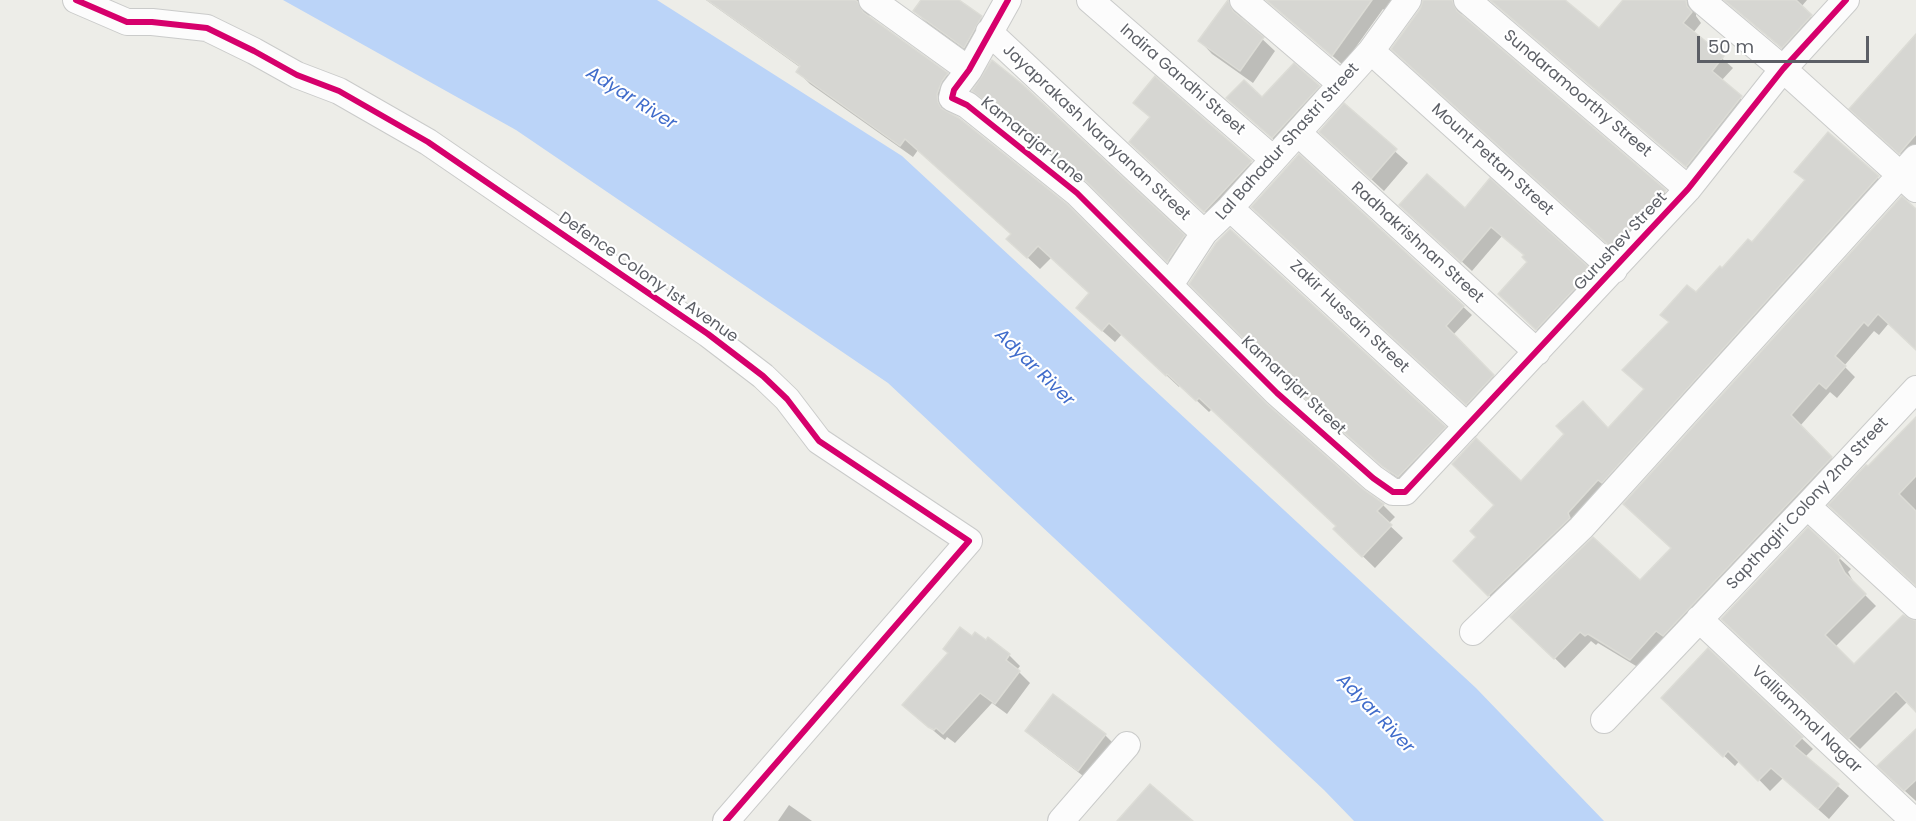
<!DOCTYPE html>
<html>
<head>
<meta charset="utf-8">
<style>
	body { margin:0 }
	#map { position:relative; width:1916px; height:821px; overflow:hidden; background:#edede8; font-family:Poppins,sans-serif }
	canvas { display:block }
	.scale { position:absolute; left:1697px; top:36px; width:172px; height:27px; box-sizing:border-box; border:3px solid #5c5f66; border-top:0; padding-left:8px; font-size:18px; line-height:21px; white-space:nowrap; color:#5c5f66; -webkit-text-stroke:4px #fff; paint-order:stroke }
</style>
</head>
<body>
<div id="map">
<canvas width="1916" height="821"></canvas>
<div class="scale">50 m</div>
</div>
<script>
const ctx = document.querySelector('canvas').getContext('2d');
ctx.lineJoin = 'round';
function paint(path, color) {
  ctx.fillStyle = color;
  ctx.fill(path, 'evenodd');
}
function stroke(path, color, width, dash) {
  ctx.strokeStyle = color;
  ctx.lineWidth = width;
  ctx.lineCap = dash ? 'butt' : 'round';
  ctx.setLineDash(dash || []);
  ctx.stroke(path);
}
function write(font, color, halo, rows, align = 'center') {
  ctx.font = font + ' Poppins,sans-serif';
  ctx.lineWidth = 4.5;
  ctx.setLineDash([]);
  ctx.textBaseline = 'middle';
  ctx.strokeStyle = halo;
  ctx.fillStyle = color;
  for (const [text, x, y, turn = 0] of rows) {
    ctx.save();
    ctx.translate(x, y);
    ctx.rotate((+turn || 0) * Math.PI / 180);
    ctx.textAlign = isNaN(turn) ? turn : align;
    if (halo) ctx.strokeText(text, 0, 0);
    ctx.fillText(text, 0, 0);
    ctx.restore();
  }
}
paint(new Path2D(`
	M283,0H657L902,156L1476,688L1604,821H1354L1324,790L888,383L516,130Z`), '#bbd4f8');
paint(new Path2D(`
	M706,0H876L869,12L870,19L947,74L959,87L949,107V114L1266,405L1362,490L1383,505L1395,517L1388,524L1403,538L1375,568L1347,541L1338,526L1212,409L1209,412L1180,385L1179,387L1122,334L1115,342L1090,320L1091,293L1051,258L1040,269L1008,239L1012,235L918,150L913,157L810,84L798,72L801,68Z
	M923,0H956L981,18L993,30L977,59L927,23L915,11Z
	M1268,0H1408L1394,17L1383,9L1343,65Z
	M1424,0H1466L1462,7V16L1465,20L1675,201L1623,257L1403,59Z
	M1491,0H1566L1565,2L1599,31L1625,0H1700L1696,7V16L1701,23L1693,33L1733,68L1721,81L1751,108L1697,176Z
	M1724,0H1807L1801,7L1821,26L1792,57Z
	M1227,2L1240,14L1244,22L1275,51L1253,83L1212,54L1200,41Z
	M1916,36V164L1914,166L1865,122Z
	M1155,78L1259,170L1213,219L1139,150L1152,118Z
	M1319,87L1327,95L1281,146L1236,106Z
	M982,99L1184,236L1192,245L1176,269L1097,189Z
	M1344,106L1408,163L1384,191L1333,144Z
	M1828,134L1888,187L1499,605L1455,561L1478,537L1521,483L1608,430L1645,390L1696,294L1752,244L1806,181Z
	M1299,156L1472,315L1453,335L1501,384L1475,412L1261,215Z
	M1465,210L1591,271L1601,281L1547,339L1510,304L1529,262L1526,256L1502,236L1472,271L1411,215Z
	M1916,211V348L1889,323L1879,335L1874,331L1844,366L1855,377L1837,398L1830,392L1800,426L1841,468L1641,669L1598,643L1596,645L1591,641L1565,668L1512,617L1640,583L1672,549Z
	M1298,391L1444,428L1453,436L1408,485L1393,475Z
	M1916,436V585L1868,469Z
	M1808,529L1851,569L1848,572L1856,586L1876,606L1835,647L1854,666L1916,622V710L1908,701L1860,749L1734,630Z
	M972,638L1009,655L1020,666L1017,670L1030,683L1007,714L992,703L955,743L947,737L945,740L941,737L915,715Z
	M1708,650L1813,749L1805,757L1849,796L1829,819L1783,778L1770,791L1740,760L1735,766L1674,709Z
	M1027,730L1105,735L1118,748L1091,782L1040,743Z
	M1916,731V801L1895,782Z
	M789,805L812,821H778Z`), '#0003');
const building = new Path2D(`
	M707,0H855L858,2L863,12L948,73L942,81L937,94L938,102L941,108L959,118L1067,204L1267,404L1363,489L1384,504L1377,511L1392,525L1362,557L1333,529L1336,526L1199,398L1196,401L1167,374L1166,376L1109,323L1102,331L1076,308L1089,293L1038,246L1027,258L1006,239L1011,234L905,139L900,146L796,72L800,66Z
	M921,0H959L982,16L964,48L913,11Z
	M1228,0L1233,11L1264,37L1240,71L1198,41Z
	M1266,0H1372L1332,56Z
	M1423,0H1452L1457,11L1666,190L1612,248L1391,49L1420,9Z
	M1490,0H1565L1599,28L1623,0H1686L1687,6L1692,12L1683,23L1724,56L1712,71L1742,96L1686,167Z
	M1724,0H1796L1812,15L1782,48Z
	M1916,34V134L1899,154L1849,109Z
	M992,60L1022,84L1185,235L1167,262L1086,181L972,91Z
	M1294,63L1320,86L1272,138L1226,98L1244,80L1262,97Z
	M1155,76L1252,161L1204,212L1129,142L1150,117L1133,103Z
	M1344,103L1397,149L1371,179L1319,132Z
	M1828,132L1879,176L1602,483L1598,480L1568,513L1570,518L1488,596L1453,561L1476,537L1470,531L1494,505L1452,464L1476,438L1521,481L1564,434L1556,426L1583,401L1608,428L1644,389L1622,370L1669,322L1660,315L1687,285L1696,292L1720,266L1722,268L1748,239L1752,242L1805,180L1794,172Z
	M1299,154L1464,306L1446,326L1494,375L1466,405L1251,207Z
	M1427,174L1465,208L1490,178L1592,270L1536,330L1498,294L1527,262L1522,257L1524,255L1491,227L1461,262L1399,205Z
	M1902,196L1916,209V350L1878,314L1868,326L1864,322L1835,356L1846,366L1826,389L1819,383L1791,415L1832,457L1663,636L1656,631L1630,660L1588,634L1585,636L1580,632L1554,659L1510,617L1593,537L1640,580L1671,548L1623,504Z
	M1230,229L1446,427L1398,477L1382,466L1287,382L1189,284L1216,243Z
	M1916,417V476L1899,494L1916,511V586L1828,505L1866,465L1868,466Z
	M1808,527L1840,557L1838,560L1845,573L1866,594L1825,635L1854,664L1903,615L1916,621V712L1896,691L1848,739L1721,619Z
	M960,627L972,636L975,632L986,640L988,637L1010,654L1006,660L1020,671L995,704L980,693L943,734L936,728L934,730L928,727L902,705L948,653L943,649Z
	M1708,648L1803,737L1794,746L1839,784L1818,809L1771,768L1758,781L1728,751L1723,757L1661,698Z
	M1053,694L1106,734L1078,771L1025,731Z
	M1916,729V780L1904,791L1877,766Z
	M1150,784L1193,821H1117Z`);
paint(building, '#d6d6d2');
stroke(building, '#dcdcd6', 1.5);
const street = new Path2D(`
	M76,0L127,22H152L207,28L254,51L297,75L339,91L428,142L708,334L763,376L787,399L819,441L969,541L726,821
	M872,0L969,70
	M1008,0L969,70L954,90L952,98L967,105L1077,193L1277,393L1373,478L1393,492H1405L1688,189L1783,69L1846,0
	M1090,0L1273,159
	M1243,0L1340,83
	M1467,0L1688,189
	M1701,0L1783,69L1916,189
	M989,32L1204,233
	M1371,51L1614,270
	M1298,133L1537,352
	M1230,208L1467,426
	M1170,285L1204,233L1230,208L1371,51L1408,0
	M1807,506L1916,606
	M1699,619L1914,821
	M1473,632L1581,528L1916,158
	M1604,720L1807,506L1916,389
	M1061,821L1127,745`);
stroke(street, '#cacbca', 28);
stroke(street, '#fcfcfc', 26);
stroke(new Path2D(`
	M76,0L127,22H152L207,28L254,51L297,75L339,91L428,142L708,334L763,376L787,399L819,441L969,541L726,821
	M1008,0L969,70L954,90L952,98L967,105L1077,193L1277,393L1373,478L1393,492H1405L1688,189L1783,69L1846,0`), '#d6006c', 6);
write('16px', '#5c5f66', '#fff', [
	["Indira Gandhi Street",1182,80,41],
	["Sundaramoorthy Street",1577,94,40],
	["Jayaprakash Narayanan Street",1096,133,43],
	["Kamarajar Lane",1032,141,39],
	["Lal Bahadur Shastri Street",1288,142,-48],
	["Mount Pettan Street",1492,160,42],
	["Gurushev Street",1621,242,-47],
	["Radhakrishnan Street",1417,243,42],
	["Defence Colony 1st Avenue",648,278,35],
	["Zakir Hussain Street",1349,317,43],
	["Kamarajar Street",1293,386,43],
	["Sapthagiri Colony 2nd Street",1808,504,-47],
	["Valliammal Nagar",1806,720,44]
]);
write('italic 18px', '#406ccb', '#fff', [
	["Adyar River",631,99,32],
	["Adyar River",1034,368,44],
	["Adyar River",1375,714,46]
]);
</script>
</body>
</html>
